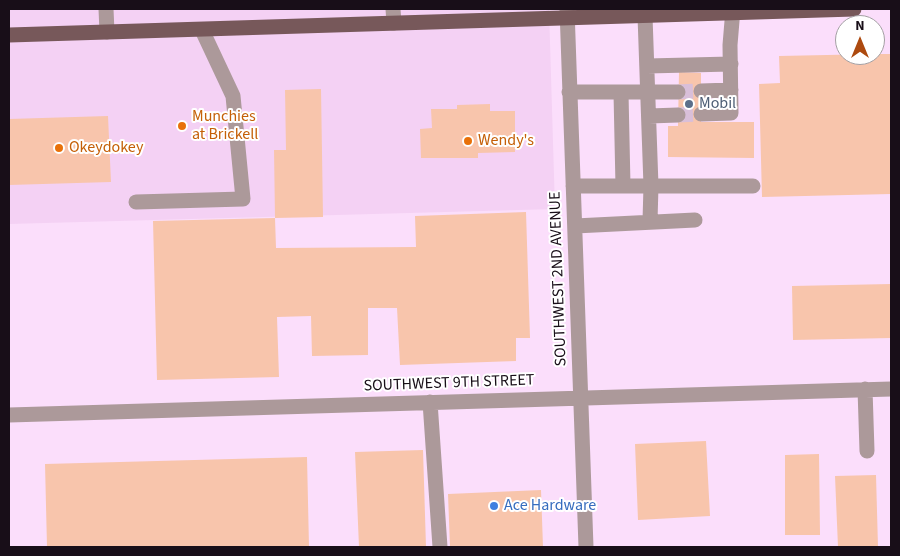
<!DOCTYPE html>
<html>
<head>
<meta charset="utf-8">
<style>
	body { margin:0 }
	#map { position:relative; width:900px; height:556px; overflow:hidden; background:#fbdefb; font-family:"Source Sans 3",sans-serif }
	canvas { display:block }
	.frame { position:absolute; inset:0; border:10px solid #180e18; pointer-events:none }
	.north { position:absolute; left:835px; top:15px; width:50px; height:50px; box-sizing:border-box; background:#fff; border:1px solid #a39fa3; border-radius:50%; rotate:0deg; font-size:14px; font-weight:700; line-height:20px; text-align:center; color:#180e18 }
	.north::after { content:''; display:block; margin:auto; width:18px; height:22px; background:#ad4a0f; clip-path:polygon(50% 0,100% 100%,50% 72%,0 100%) }
</style>
</head>
<body>
<div id="map">
<canvas width="900" height="556"></canvas>
<div class="frame"></div>
<div class="north">N</div>
</div>
<script>
const ctx = document.querySelector('canvas').getContext('2d');
ctx.lineJoin = 'round';
function paint(path, color) {
  ctx.fillStyle = color;
  ctx.fill(path, 'evenodd');
}
function stroke(path, color, width, dash) {
  ctx.strokeStyle = color;
  ctx.lineWidth = width;
  ctx.lineCap = dash ? 'butt' : 'round';
  ctx.setLineDash(dash || []);
  ctx.stroke(path);
}
function write(font, color, halo, rows, align = 'center') {
  ctx.font = font + ' "Source Sans 3",sans-serif';
  ctx.lineWidth = 4;
  ctx.setLineDash([]);
  ctx.textBaseline = 'middle';
  ctx.strokeStyle = halo;
  ctx.fillStyle = color;
  for (const [text, x, y, turn = 0] of rows) {
    ctx.save();
    ctx.translate(x, y);
    ctx.rotate((+turn || 0) * Math.PI / 180);
    ctx.textAlign = isNaN(turn) ? turn : align;
    if (halo) ctx.strokeText(text, 0, 0);
    ctx.fillText(text, 0, 0);
    ctx.restore();
  }
}
paint(new Path2D(`
	M9,9H549L555,209L9,224Z`), '#f4d1f4');
paint(new Path2D(`
	M875,54H891V194L762,197L759,84L780,83L779,56Z
	M679,72L701,73V122H754V158L668,157V126H678Z
	M321,89L323,217L275,218L274,150H286L285,90Z
	M490,104V111H515V152L478,153V158H421L420,129L432,128L431,109H457V105Z
	M108,116L111,182L9,185V119Z
	M526,212L530,338H516V361L400,365L397,308H368V355L312,356L311,316L277,317L279,377L157,380L153,221L275,218L276,248L416,247L415,216Z
	M891,284V338L793,340L792,286Z
	M706,441L710,516L638,520L635,444Z
	M423,450L426,547H359L355,452Z
	M819,454L820,535H785V455Z
	M307,457L309,547H47L45,464Z
	M876,475L878,547H838L835,476Z
	M541,490L543,547H450L448,494Z`), '#f8c5ac');
stroke(new Path2D(`
	M678,92L701,91
	M678,115L701,114`), '#d9bfd9', 15, [15, 8]);
stroke(new Path2D(`
	M106,9L107,32
	M393,9L394,23
	M567,9L586,547
	M647,66L731,64
	M701,91L731,90
	M569,92H678
	M621,93L623,186
	M701,114L731,113L730,45L733,9
	M649,116L678,115
	M573,186H651L645,16
	M136,202L243,199L233,96L202,30
	M650,221L651,186H753
	M575,226L695,220
	M865,389L867,451
	M430,402L440,547
	M9,415L891,389`), '#ac999a', 15);
stroke(new Path2D(`
	M9,35L854,9`), '#77585a', 15);
for (const [x, y, r, color] of [
	[689,104,5,"#5c6f8a"],
	[182,126,5,"#e8710a"],
	[468,141,5,"#e8710a"],
	[59,148,5,"#e8710a"],
	[494,506,5,"#3f7fe0"]
]) {
  const dot = new Path2D();
  dot.arc(x, y, r, 0, 2 * Math.PI);
  ctx.fillStyle = color;
  ctx.fill(dot);
  stroke(dot, '#fff', 2);
}
write('16px', '#4e5e75', '#fff', [
	["Mobil",699,104]
], 'left');
write('16px', '#c56008', '#fff', [
	["Munchies",192,117],
	["at Brickell",192,135],
	["Wendy's",478,141],
	["Okeydokey",69,148]
], 'left');
write('16px', '#180e18', '#fff', [
	["SOUTHWEST 2ND AVENUE",559,279,-92],
	["SOUTHWEST 9TH STREET",449,384,-2]
]);
write('16px', '#366cbe', '#fff', [
	["Ace Hardware",504,506]
], 'left');
</script>
</body>
</html>
